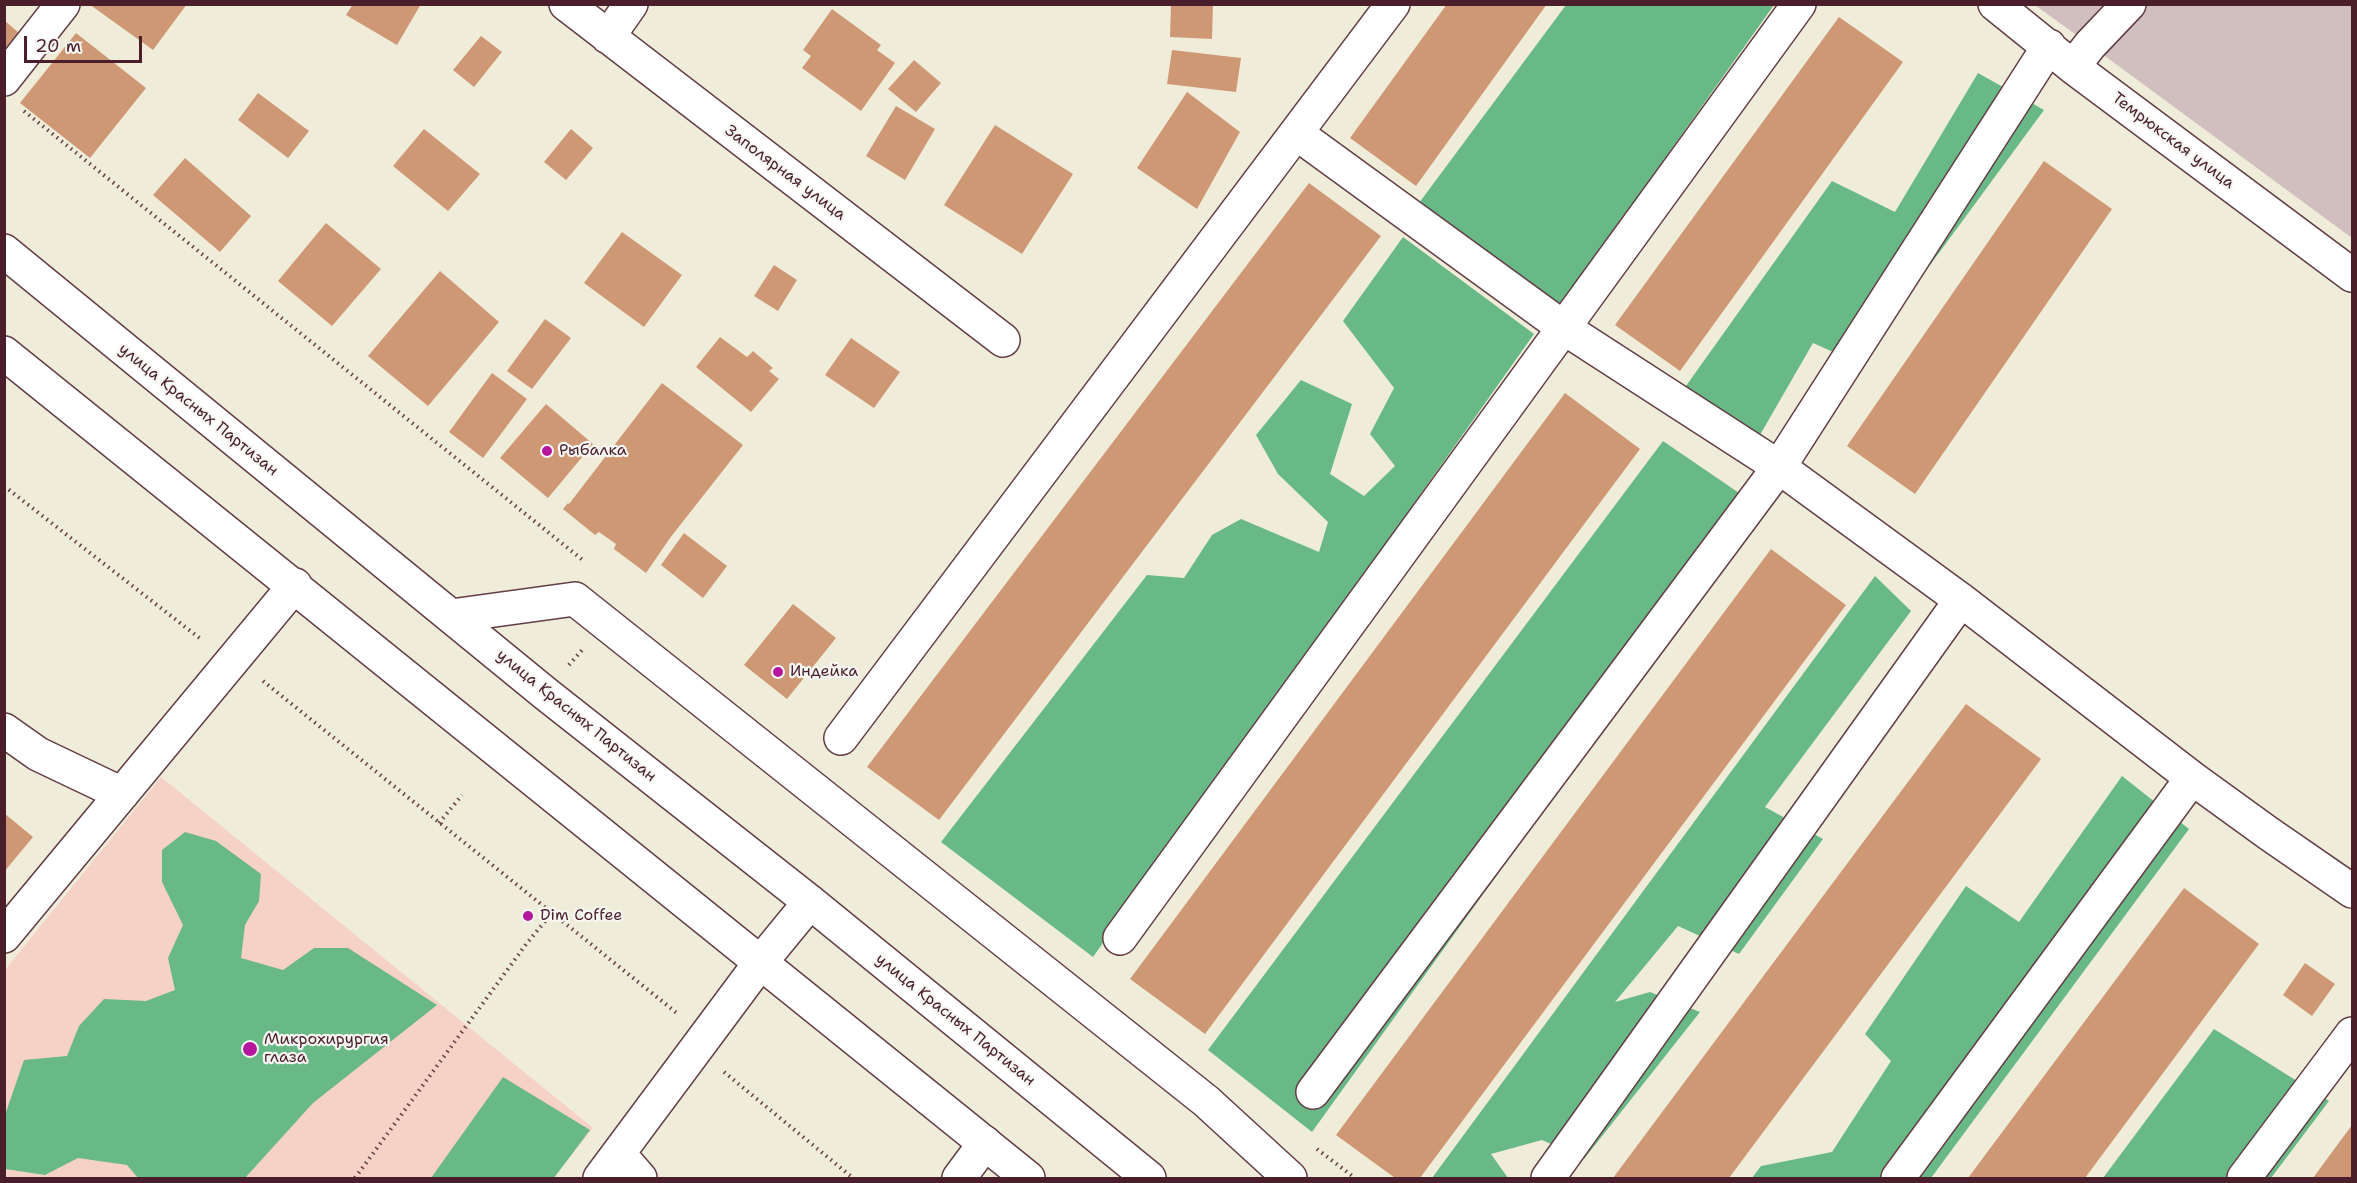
<!DOCTYPE html>
<html>
<head>
<meta charset="utf-8">
<style>
	body { margin:0 }
	#map { position:relative; width:2357px; height:1183px; overflow:hidden; background:#f0ecda; font-family:"Shantell Sans",sans-serif }
	canvas { display:block }
	.frame { position:absolute; inset:0; border:6px solid #4a1f2b; pointer-events:none }
	.scale { position:absolute; left:24px; top:36px; width:118px; height:27px; box-sizing:border-box; border:3px solid #4a1f2b; border-top:0; padding-left:8px; font-size:18px; line-height:21px; white-space:nowrap; color:#4a1f2b; -webkit-text-stroke:4px #f6f6f2; paint-order:stroke }
</style>
</head>
<body>
<div id="map">
<canvas width="2357" height="1183"></canvas>
<div class="frame"></div>
<div class="scale">20 m</div>
</div>
<script>
const ctx = document.querySelector('canvas').getContext('2d');
ctx.lineJoin = 'round';
function paint(path, color) {
  ctx.fillStyle = color;
  ctx.fill(path, 'evenodd');
}
function stroke(path, color, width, dash) {
  ctx.strokeStyle = color;
  ctx.lineWidth = width;
  ctx.lineCap = dash ? 'butt' : 'round';
  ctx.setLineDash(dash || []);
  ctx.stroke(path);
}
function write(font, color, halo, rows, align = 'center') {
  ctx.font = font + ' "Shantell Sans",sans-serif';
  ctx.lineWidth = 4.5;
  ctx.setLineDash([]);
  ctx.textBaseline = 'middle';
  ctx.strokeStyle = halo;
  ctx.fillStyle = color;
  for (const [text, x, y, turn = 0] of rows) {
    ctx.save();
    ctx.translate(x, y);
    ctx.rotate((+turn || 0) * Math.PI / 180);
    ctx.textAlign = isNaN(turn) ? turn : align;
    if (halo) ctx.strokeText(text, 0, 0);
    ctx.fillText(text, 0, 0);
    ctx.restore();
  }
}
paint(new Path2D(`
	M161,777L593,1128L553,1178H5V970Z`), '#f6d1c5');
paint(new Path2D(`
	M2035,5H2352V238L2090,45Z`), '#d1bfbf');
paint(new Path2D(`
	M1566,5H1774L1559,307L1419,203Z
	M1978,73L2044,110L1858,363L1813,343L1753,447L1681,393L1832,181L1895,212Z
	M1403,237L1534,334L1093,957L941,842L1147,575L1184,578L1212,535L1241,519L1319,552L1328,522L1278,474L1256,435L1301,380L1352,404L1330,474L1364,496L1395,466L1370,434L1394,388L1343,321Z
	M1663,441L1761,508L1312,1132L1208,1050Z
	M1875,576L1911,611L1765,807L1823,839L1739,954L1678,926L1615,1002L1650,992L1700,1012L1584,1159L1542,1140L1491,1154L1508,1178H1432Z
	M2122,776L2189,829L1931,1178H1752L1761,1166L1832,1152L1891,1061L1865,1034L1966,886L2019,922Z
	M185,832L216,841L261,874L259,901L245,925L241,958L283,970L314,948H348L437,1005L313,1103L245,1178H138L127,1165L78,1158L45,1175L5,1169V1115L24,1060L67,1056L79,1026L104,999L146,1001L175,990L168,958L183,925L162,882V850Z
	M2214,1029L2329,1101L2271,1178H2103Z
	M503,1077L590,1130L554,1178H431Z`), '#68b986');
paint(new Path2D(`
	M89,4H187L153,50Z
	M353,4H421L397,45L346,15Z
	M1171,4H1213L1212,39L1170,37Z
	M1447,4H1547L1416,186L1350,138Z
	M832,9L881,45L877,50L895,63L861,111L802,68L811,56L803,50Z
	M1839,17L1903,62L1680,371L1615,325Z
	M4,20L19,33L4,50Z
	M76,33L146,88L90,158L20,103Z
	M481,36L502,52L474,87L453,70Z
	M1172,50L1241,58L1236,92L1167,84Z
	M914,60L941,83L916,112L888,89Z
	M1187,92L1240,132L1197,209L1137,168Z
	M258,93L309,131L288,158L238,120Z
	M896,106L935,129L905,180L866,156Z
	M995,125L1073,174L1022,254L944,205Z
	M424,129L480,174L448,211L393,166Z
	M571,129L593,148L566,180L544,162Z
	M185,158L251,216L220,252L153,195Z
	M2044,161L2112,209L1915,494L1847,446Z
	M1309,183L1381,236L939,820L867,767Z
	M326,223L381,269L332,326L278,281Z
	M622,232L682,275L644,327L584,283Z
	M774,265L797,280L778,311L754,296Z
	M440,271L499,322L428,406L368,356Z
	M545,319L571,338L532,389L507,371Z
	M720,337L747,357L753,351L773,368L769,371L779,379L751,412L696,367Z
	M851,338L900,372L874,408L825,375Z
	M492,373L527,399L483,458L449,432Z
	M662,383L743,445L670,538L646,573L614,549L616,544L599,532L595,535L563,509L568,503L569,504Z
	M1565,393L1640,449L1205,1034L1130,979Z
	M546,404L593,444L548,498L500,458Z
	M684,533L727,566L703,598L661,565Z
	M1771,549L1846,605L1420,1178H1395L1336,1135Z
	M793,604L836,638L787,699L744,665Z
	M1966,704L2041,759L1729,1178H1613Z
	M4,813L33,837L4,872Z
	M2184,888L2259,944L2085,1178H1968Z
	M2305,963L2335,984L2312,1016L2283,995Z
	M2352,1125V1178H2313Z`), '#cf9875');
const minor = new Path2D(`
	M566,4L1003,340
	M1995,4L2073,67L2352,275
	M608,37L631,4
	M2073,67L2090,45L2129,4
	M4,79L63,4
	M1296,133L1564,328L1779,467L1961,600L2192,778L2268,833L2352,891
	M451,616L575,599L1206,1101L1290,1178
	M4,730L38,754L122,794
	M841,738L1393,4
	M4,936L295,585
	M1120,938L1799,4
	M1313,1092L1779,467L2049,46
	M619,1154L640,1178
	M600,1178L760,963L810,902
	M959,1178L985,1143
	M1548,1178L1961,600
	M1898,1178L2192,778
	M2244,1178L2352,1034`);
const highway = new Path2D(`
	M4,251L546,694L810,902L1149,1178
	M4,353L1028,1178`);
stroke(minor, '#633e45', 36);
stroke(highway, '#633e45', 36);
stroke(new Path2D(`
	M24,111L584,561
	M4,486L202,640
	M569,665L582,650
	M263,681L678,1014
	M439,823L462,795
	M724,1072L853,1178
	M1317,1149L1355,1178
	M355,1178L527,943L552,913`), '#633e45', 4, [1.5, 4.5]);
stroke(minor, '#fff', 33);
stroke(highway, '#fff', 33);
for (const [x, y, r, color] of [
	[547,451,6,"#b5179e"],
	[778,672,6,"#b5179e"],
	[528,916,6,"#b5179e"],
	[250,1049,8,"#b5179e"]
]) {
  const dot = new Path2D();
  dot.arc(x, y, r, 0, 2 * Math.PI);
  ctx.fillStyle = color;
  ctx.fill(dot);
  stroke(dot, '#f6f6f2', 2);
}
write('16px', '#4a1f2b', '#f6f6f2', [
	["Темрюкская улица",2173,141,37],
	["Заполярная улица",785,173,37],
	["улица Красных Партизан",198,410,39],
	["улица Красных Партизан",576,716,39],
	["улица Красных Партизан",955,1020,39]
]);
write('16px', '#4a1f2b', '#f6f6f2', [
	["Рыбалка",559,451],
	["Индейка",790,672],
	["Dim Coffee",540,916],
	["Микрохирургия",264,1040],
	["глаза",264,1058]
], 'left');
</script>
</body>
</html>
